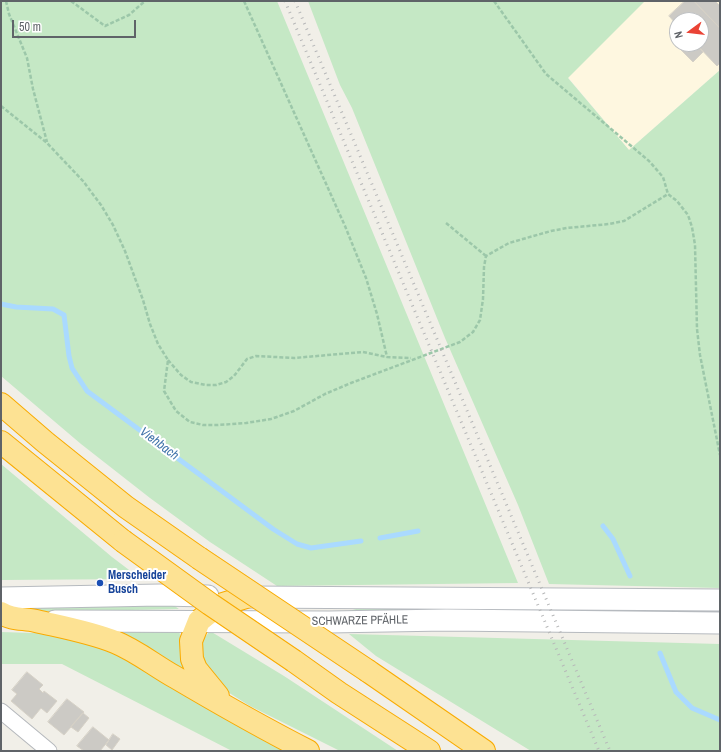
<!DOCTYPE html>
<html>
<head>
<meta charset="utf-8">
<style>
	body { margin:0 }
	#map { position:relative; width:721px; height:752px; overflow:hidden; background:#f1efe8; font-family:"Archivo Narrow",sans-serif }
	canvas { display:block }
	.frame { position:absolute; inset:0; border:2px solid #5f6368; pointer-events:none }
	.north { position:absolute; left:669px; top:12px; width:40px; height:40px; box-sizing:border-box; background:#fff; border:1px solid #bfc1c3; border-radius:50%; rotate:255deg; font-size:11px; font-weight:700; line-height:16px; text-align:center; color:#5f6368 }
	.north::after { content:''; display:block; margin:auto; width:14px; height:18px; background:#ea4335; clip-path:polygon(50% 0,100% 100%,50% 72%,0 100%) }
	.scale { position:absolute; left:12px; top:20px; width:124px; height:18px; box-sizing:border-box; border:2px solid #5f6368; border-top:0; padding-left:5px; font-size:12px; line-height:14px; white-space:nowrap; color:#5f6368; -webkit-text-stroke:3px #fff; paint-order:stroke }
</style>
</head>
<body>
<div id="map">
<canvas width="721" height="752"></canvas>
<div class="frame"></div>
<div class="north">N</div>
<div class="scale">50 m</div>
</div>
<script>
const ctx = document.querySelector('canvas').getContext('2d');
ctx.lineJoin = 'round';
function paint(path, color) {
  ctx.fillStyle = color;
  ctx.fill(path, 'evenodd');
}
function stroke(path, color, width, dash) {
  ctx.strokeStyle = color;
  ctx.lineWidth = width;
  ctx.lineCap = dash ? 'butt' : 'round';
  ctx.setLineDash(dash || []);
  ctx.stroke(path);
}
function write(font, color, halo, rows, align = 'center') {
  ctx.font = font + ' "Archivo Narrow",sans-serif';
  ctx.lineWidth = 4;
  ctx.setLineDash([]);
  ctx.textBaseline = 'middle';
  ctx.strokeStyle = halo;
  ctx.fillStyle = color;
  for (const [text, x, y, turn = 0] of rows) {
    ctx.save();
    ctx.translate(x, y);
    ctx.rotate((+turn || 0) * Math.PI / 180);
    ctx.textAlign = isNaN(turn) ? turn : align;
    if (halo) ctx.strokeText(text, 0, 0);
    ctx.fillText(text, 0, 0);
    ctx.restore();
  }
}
paint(new Path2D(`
	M504,1H720V70L629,150ZM677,20H701V44H677Z`), '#fef7e0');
paint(new Path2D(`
	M1,1H277L518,583L277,586L210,542L150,498L81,444L1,376Z
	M308,1H645L568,78L629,150L720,70V588L549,584L518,505L445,338L352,108L340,85Z
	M1,464L112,557L141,579L2,580Z
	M170,603L179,609L35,612L22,606Z
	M529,608L531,613L346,612L356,609Z
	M559,608L720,609V616L562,615Z
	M179,629L181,641L192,677L109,630Z
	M210,631L284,676L398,751H340L250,706L223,689L201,658V642Z
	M1,632L64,634L106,647L290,751H232L62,664H1Z
	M349,634L720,644V751H531L376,656Z`), '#c5e8c5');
stroke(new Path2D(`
	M1,304L16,307L53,309L64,315L69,356L72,368L87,391L273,529L297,544L311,548L361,541
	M603,526L613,539L630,576
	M380,538L418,531
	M660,653L676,692L692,708L720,720`), '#aadaff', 5);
const building = new Path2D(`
	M685,1H694L720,28V63L717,66L696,44H701V20H677V25L669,16Z
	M694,1H715L720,6V28Z
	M683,44H695L703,52L693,62L679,48Z
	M27,672L43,685L39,689L43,693L44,691L57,701L47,713L41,708L32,719L11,701L17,694L12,690Z
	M67,699L84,712L64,735L48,722Z
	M83,713L89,718L78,732L71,727Z
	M93,727L109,740L100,751H84L77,746Z
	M113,734L120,739L112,750L106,745Z`);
paint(building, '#cccac5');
stroke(building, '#d6d1c6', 1);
const street = new Path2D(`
	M1,711L49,751`);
const secondary = new Path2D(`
	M250,597L720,600
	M1,598L160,595L208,596
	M55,621L329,622L446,620L720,623`);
const highway = new Path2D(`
	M1,404L45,442L126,507L199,558
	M1,442L123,541
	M1,613C12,620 24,618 36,621C62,627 90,632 115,642C137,651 155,666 175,677C219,703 263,728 308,751
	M294,661L339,693L429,751
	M368,671L484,751
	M218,696L196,669L192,659L191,641L199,621L210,612L223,604L246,597`);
stroke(street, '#b5b8bc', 17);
stroke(secondary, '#b6babf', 23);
stroke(highway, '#f9ab00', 24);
stroke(new Path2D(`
	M6,1L9,14L27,58L33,89L47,142
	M71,1L105,26L129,15L145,1
	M244,1L345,226L366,278L377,314L387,357
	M494,1L546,74L649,161L663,177L668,194
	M1,106L47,143L83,181L101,205L113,225L125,251L143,300L150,324L158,344L168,360L164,391L176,411L190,422L203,425H218L246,423L271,419L294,411L325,394L351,383L460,342L473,332L480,320L483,299L484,267L486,256L509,243L551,231L567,228L609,224L624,221L668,194L677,201L688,215L692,227L695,245L697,329L700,355L720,455
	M446,223L486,256
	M168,360L181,375L191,382L206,385H216L226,382L234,376L247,359L256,356L294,358L363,352L387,357L411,358`), '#9cc7a9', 2.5, [4, 2]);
stroke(street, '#fff', 15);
stroke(secondary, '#fff', 21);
stroke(highway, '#fde293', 22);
stroke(new Path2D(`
	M285,1L599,751
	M295,1L610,751`), '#b6b7b8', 3, [1, 5]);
const highwayBridge = new Path2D(`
	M123,541L210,604L294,661
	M199,558L368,671`);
stroke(highwayBridge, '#f9ab00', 24, []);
stroke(highwayBridge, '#fde293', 22);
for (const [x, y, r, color] of [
	[100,583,4,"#1a4fb4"]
]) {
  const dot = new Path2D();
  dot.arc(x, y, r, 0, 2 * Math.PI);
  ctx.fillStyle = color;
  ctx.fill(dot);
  stroke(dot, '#fff', 1.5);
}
write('bold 12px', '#164399', '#fff', [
	["Merscheider",108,576],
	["Busch",108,590]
], 'left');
write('12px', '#5f6368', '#fff', [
	["SCHWARZE PFÄHLE",360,621,-1]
]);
write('italic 13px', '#4174aa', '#fff', [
	["Viehbach",159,444,37]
]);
</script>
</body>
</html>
